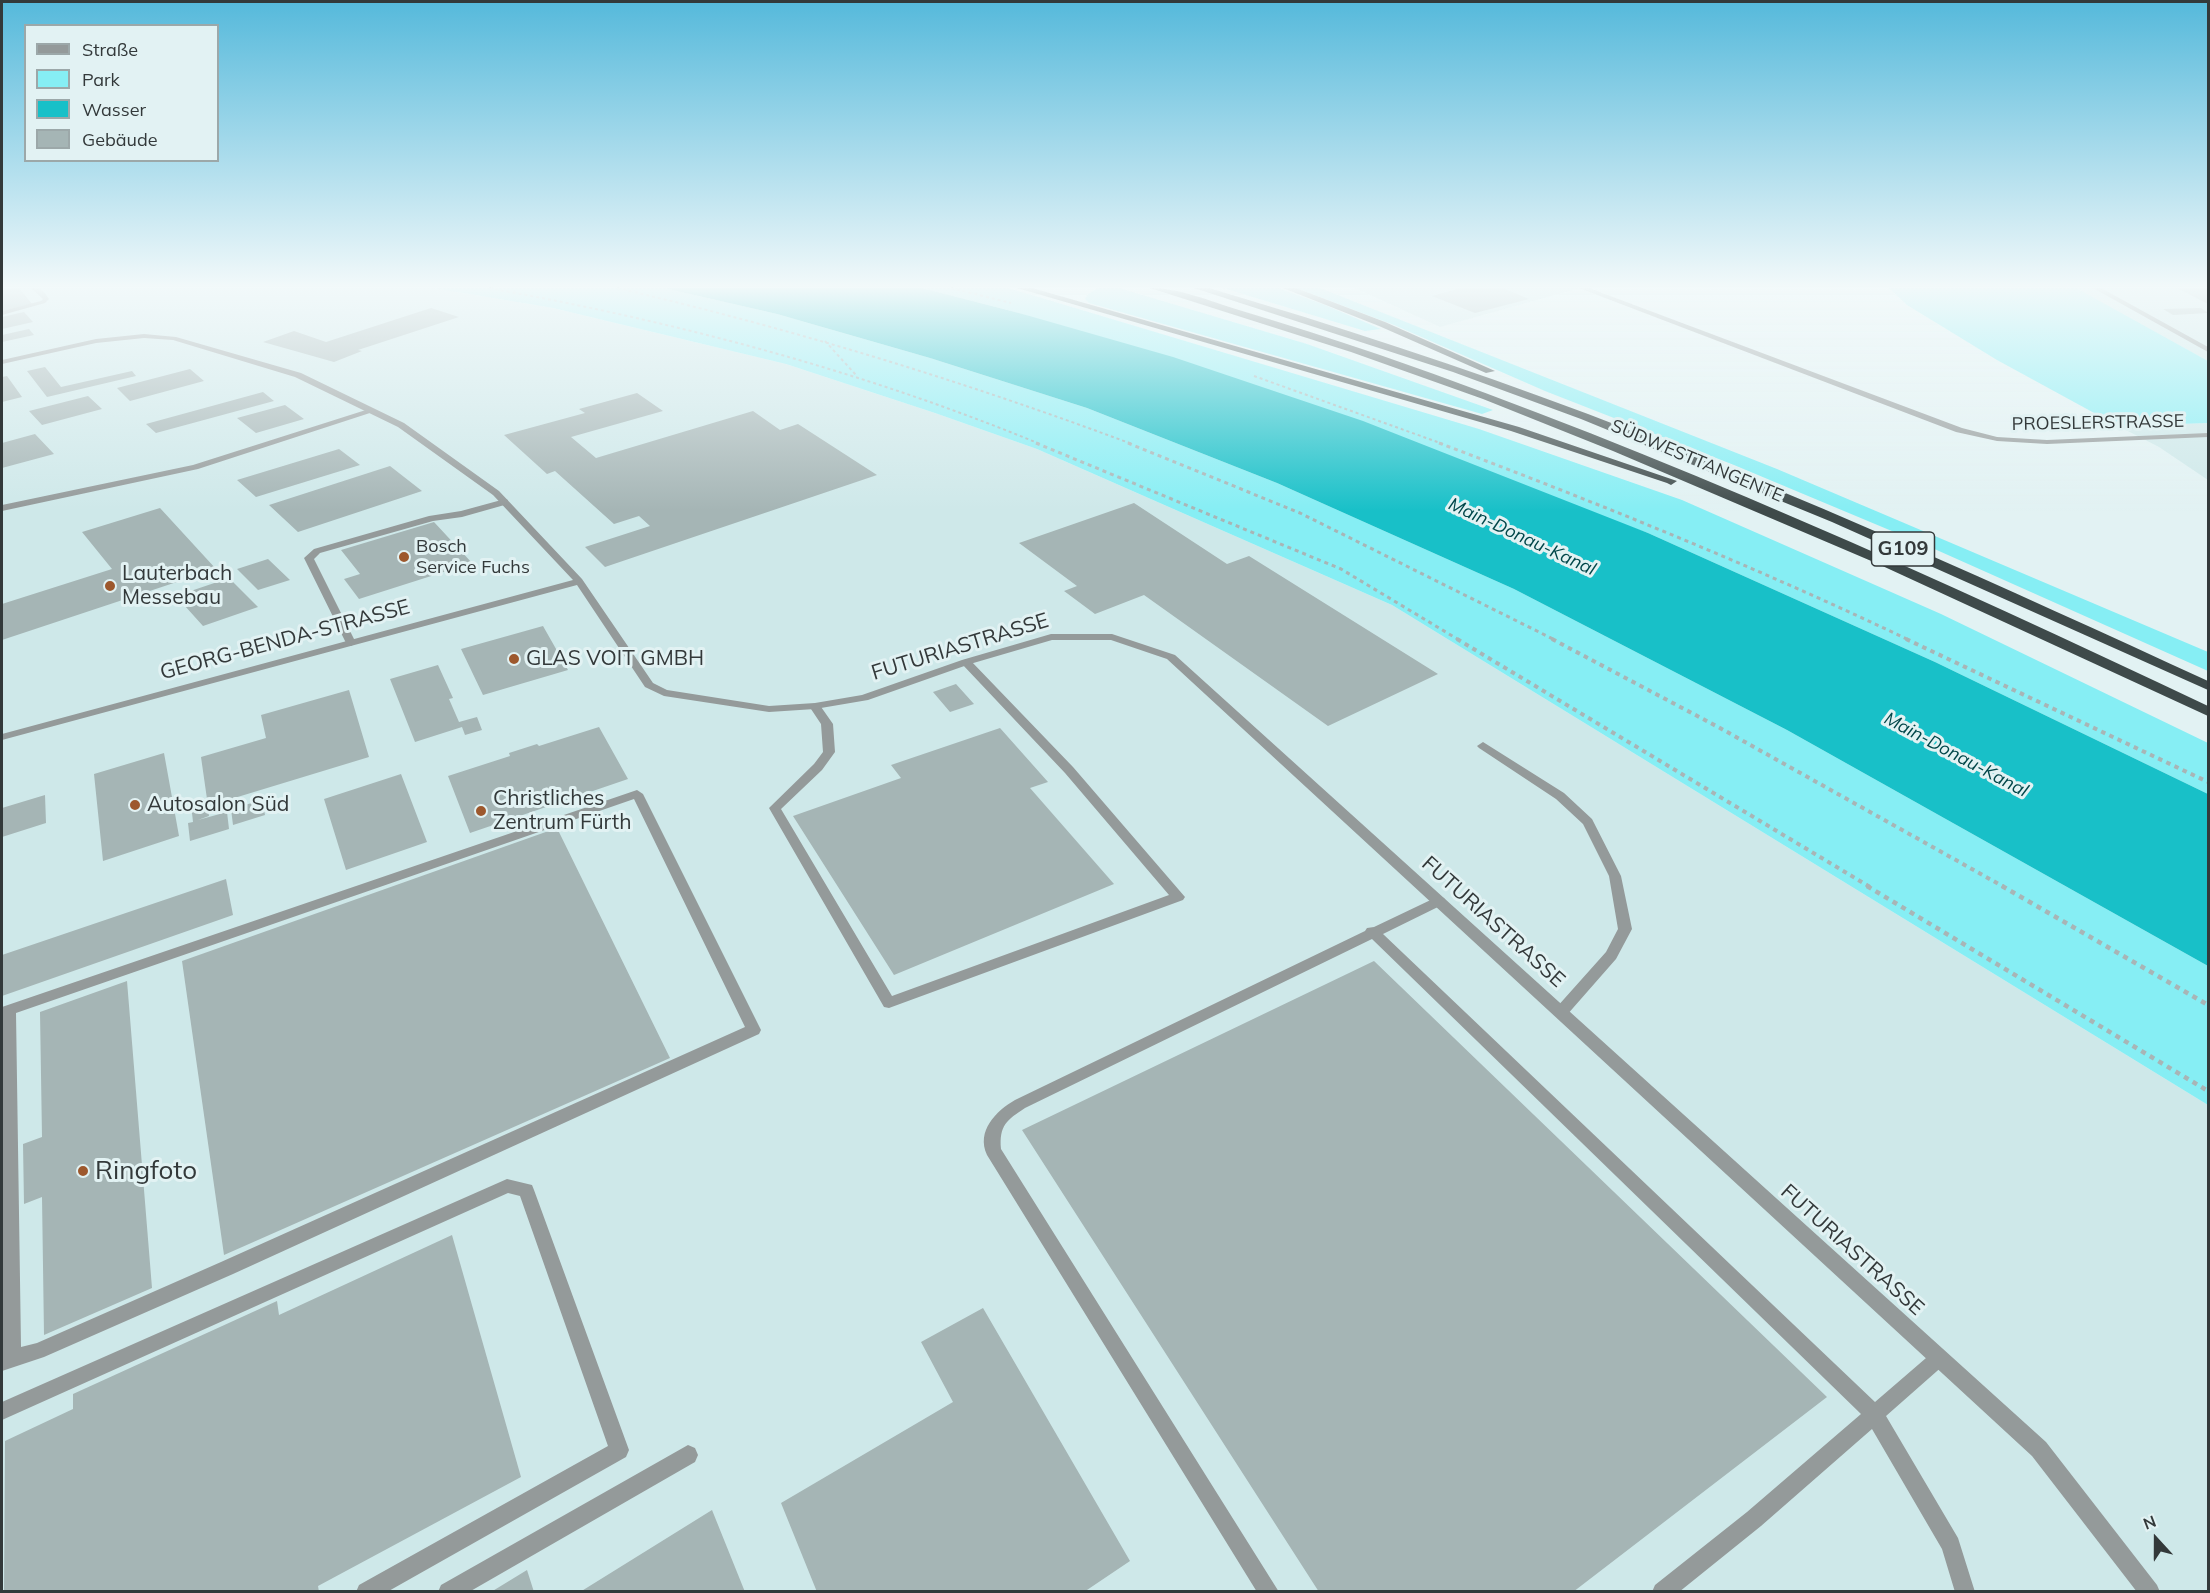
<!DOCTYPE html>
<html>
<head>
<meta charset="utf-8">
<style>
	body { margin:0 }
	#map { position:relative; width:2210px; height:1593px; overflow:hidden; background:#e2f2f3; font-family:Mulish,sans-serif }
	canvas { display:block }
	.frame { position:absolute; inset:0; border:3px solid #33393a; pointer-events:none }
	.legend { position:absolute; left:24px; top:24px; width:195px; height:138px; box-sizing:border-box; background:#e2f2f3; border:2px solid #9ca8a9; margin:0; padding:8px 10px; list-style:none; font-size:18px; color:#33393a }
	.legend li { display:flex; align-items:center; gap:12px; height:30px }
	.legend b { width:30px; border:2px solid #9ca8a9 }
	.north { position:absolute; left:2126px; top:1509px; width:60px; height:60px; -webkit-text-stroke:4px #e2f2f3; paint-order:stroke; rotate:339deg; font-size:16px; font-weight:700; line-height:24px; text-align:center; color:#33393a }
	.north::after { content:''; display:block; margin:auto; width:21px; height:27px; background:#33393a; clip-path:polygon(50% 0,100% 100%,50% 72%,0 100%) }
</style>
</head>
<body>
<div id="map">
<canvas width="2210" height="1593"></canvas>
<div class="frame"></div>
<ul class="legend">
<li><b style="height:8px;background:#949a9a"></b>Straße</li>
<li><b style="height:16px;background:#86eef4"></b>Park</li>
<li><b style="height:16px;background:#18c0c8"></b>Wasser</li>
<li><b style="height:16px;background:#a5b5b5"></b>Gebäude</li>
</ul>
<div class="north">N</div>
</div>
<script>
const ctx = document.querySelector('canvas').getContext('2d');
ctx.lineJoin = 'round';
function paint(path, color) {
  ctx.fillStyle = color;
  ctx.fill(path, 'evenodd');
}
function stroke(path, color, width, dash) {
  ctx.strokeStyle = color;
  ctx.lineWidth = width;
  ctx.lineCap = dash ? 'butt' : 'round';
  ctx.setLineDash(dash || []);
  ctx.stroke(path);
}
function write(font, color, halo, rows, align = 'center') {
  ctx.font = font + ' Mulish,sans-serif';
  ctx.lineWidth = 6;
  ctx.setLineDash([]);
  ctx.textBaseline = 'middle';
  ctx.strokeStyle = halo;
  ctx.fillStyle = color;
  for (const [text, x, y, turn = 0] of rows) {
    ctx.save();
    ctx.translate(x, y);
    ctx.rotate((+turn || 0) * Math.PI / 180);
    ctx.textAlign = isNaN(turn) ? turn : align;
    if (halo) ctx.strokeText(text, 0, 0);
    ctx.fillText(text, 0, 0);
    ctx.restore();
  }
}
paint(new Path2D(`
	M2,288H433L553,308L786,364L935,413L1037,449L1392,605L2208,1105V1591L2,1592Z
	M1355,288H1580L1440,327Z
	M2076,288H2208V361L2097,301Z
	M2208,423V480L2159,447L2118,426Z`), '#cee8e9');
paint(new Path2D(`
	M433,288H664L777,314L930,358L1087,408L1277,483L1514,589L1787,730L2208,966V1105L1392,605L1037,449L935,413L786,364L553,308Z
	M922,288H1007L1025,293L1479,429L1682,500L1941,614L2208,743V794L1935,662L1648,533L1019,313Z
	M1098,288H1119L1307,344L1493,410L1482,414L1089,303L1085,299L1088,294Z
	M1223,288H1278L1325,305L1381,329L1365,331Z
	M1296,288H1320L1777,469L2208,652V671L1930,547L1734,465L1545,391L1394,325Z
	M1889,288H2076L2208,361V423L2118,426L1997,360L1907,305Z`), '#86eef4');
paint(new Path2D(`
	M664,288H922L1019,313L1173,357L1363,421L1648,533L1935,662L2208,794V966L1787,730L1514,589L1277,483L1087,408L930,358L777,314Z`), '#18c0c8');
paint(new Path2D(`
	M19,288L32,304L2,311V290Z
	M1461,288H1503L1529,299L1475,313L1432,296Z
	M2177,288H2208V304Z
	M431,308L459,317L358,350L362,351L334,362L263,342L294,331L326,342Z
	M2201,308L2208,313L2173,315L2163,309Z
	M24,312L33,322L2,329V317Z
	M29,329L34,335L2,342V335Z
	M45,367L61,387L132,371L136,376L47,397L27,371Z
	M190,369L204,381L130,401L117,388Z
	M7,376L22,397L2,402V377Z
	M263,392L274,401L156,433L146,424Z
	M637,393L663,411L571,437L596,458L753,411L780,430L798,424L877,475L605,567L585,547L650,526L639,516L614,524L555,471L547,474L504,435L585,413L579,409Z
	M88,396L102,409L42,425L29,411Z
	M285,405L304,419L256,433L237,418Z
	M35,434L54,454L2,468V443Z
	M339,449L360,465L256,497L237,480Z
	M390,466L422,491L298,532L269,505Z
	M1134,503L1227,564L1249,556L1438,674L1328,726L1144,595L1095,614L1064,591L1077,586L1019,543Z
	M160,508L216,569L2,640V604L112,569L82,532Z
	M434,522L472,563L359,599L344,579L360,574L341,550Z
	M268,559L290,580L258,590L237,569Z
	M229,578L258,607L203,626L176,596Z
	M543,626L568,670L483,695L461,649Z
	M438,665L453,698L449,699L459,722L477,717L482,730L465,735L462,727L415,742L390,679Z
	M956,684L974,704L950,712L933,692Z
	M349,690L369,757L208,806L201,757L266,738L261,715Z
	M599,727L628,779L470,833L448,776L510,756L509,753L537,744L539,746Z
	M1000,728L1048,782L1030,788L1114,884L894,975L793,816L901,778L891,765Z
	M164,753L179,836L103,861L94,774Z
	M401,774L427,842L346,870L324,799Z
	M45,795L46,823L2,837V808Z
	M206,799L209,816L198,820L227,812L229,829L190,841L188,823L193,822L191,804Z
	M262,800L265,815L233,825L231,809Z
	M557,828L670,1058L224,1255L182,961Z
	M226,879L233,915L2,996V955Z
	M1374,961L1827,1397L1573,1592H1319L1022,1130Z
	M127,981L152,1288L44,1335L42,1197L24,1204L23,1144L42,1137L40,1012Z
	M452,1235L521,1477L318,1586L319,1592H4L5,1441L73,1409V1394L277,1301L279,1315Z
	M983,1308L1130,1561L1084,1592H817L781,1503L953,1402L921,1342Z
	M712,1510L745,1592H580Z
	M527,1570L534,1592H491Z`), '#a5b5b5');
stroke(new Path2D(`
	M489,288C677,322 863,371 1040,444
	M617,288C793,329 963,381 1132,444
	M951,288L1011,303
	M825,341L856,375
	M1254,376L1443,444`), '#a8b5b6', 2, [3, 3]);
stroke(new Path2D(`
	M1036,443L1341,569L1459,640
	M1128,443L1300,513L1555,640
	M1439,443C1598,503 1756,567 1909,640`), '#a8b5b6', 3, [4, 4]);
stroke(new Path2D(`
	M1457,639L1870,887
	M1552,639L1720,728L2004,887
	M1906,639L2208,782`), '#a8b5b6', 4, [4.5, 4.5]);
stroke(new Path2D(`
	M1867,886L2208,1091
	M2002,886L2208,1005`), '#a8b5b6', 4.5, [5, 5]);
paint(new Path2D(`
	M31,288C41,288 44,291 49,299L45,303L2,315V311L41,301L43,299Z
	M369,409L376,411L198,469L2,511V505L193,465Z
	M505,499L508,500V504L462,517L433,521L320,553L314,559L356,643L351,646L347,645L304,558L314,549L429,516L461,511Z
	M966,659L970,660L1073,767L1185,897L1183,900L889,1008L884,1007L769,808L814,764L823,752L821,724L809,706L811,704H819L833,724L835,752L822,770L781,809L892,996L1169,895L1065,773L962,664L961,662Z
	M1483,742L1564,793L1592,819L1621,876L1632,929L1616,959L1566,1016L1561,1018L1556,1016L1554,1012L1556,1008L1606,952L1618,929L1609,876L1583,824L1556,799L1479,748L1477,746Z
	M637,790L643,794L761,1030L759,1034L233,1274L44,1357L2,1371V1007ZM634,799L745,1027L221,1262L37,1343L21,1347L16,1013Z
	M1439,896L1444,898L1446,901L1444,904L1383,934L1875,1402L1933,1352L1939,1349L1945,1352L1948,1358L1945,1364L1886,1416L1958,1538L1975,1592H1955L1942,1549L1872,1429L1761,1526L1679,1592H1652L1655,1585L1747,1512L1861,1414L1372,939L1025,1108C1007,1120 999,1125 1001,1149L1279,1592H1257L987,1155C976,1131 996,1111 1015,1100L1365,931L1367,928L1374,927Z
	M507,1179L532,1185L534,1190L629,1450L626,1457L387,1592H356L359,1585L608,1446L520,1196L508,1193L2,1420V1402Z`), '#949a9a');
paint(new Path2D(`
	M1579,288H1589L1962,428L1997,437L2047,440L2208,433V437L2047,444L1997,441L1956,432Z
	M2093,288H2101L2208,347V352Z
	M144,334L176,337L301,373L404,423L499,491L582,579L653,683L667,690L769,706L815,703L862,695L962,660L1051,634H1112L1175,655L2046,1442L2157,1585L2160,1592H2137L2032,1456L1167,659L1111,640H1052L970,664L868,700L815,709L769,712L664,696L645,687L577,585L2,740V734L573,580L493,495L398,427L295,377L173,340L144,338L96,343L2,364V360L96,339Z
	M688,1445L695,1448L698,1455L695,1462L469,1592H438L441,1585Z`), '#949a9a');
paint(new Path2D(`
	M1017,288H1032L1519,427L1677,481L1671,485L1667,483L1511,431Z
	M1150,288C1179,288 1210,301 1239,310C1286,324 1333,339 1380,355C1664,454 1938,578 2208,706V716L1876,563L1613,451L1483,399L1351,352Z
	M1194,288H1209C1337,326 1463,367 1588,414C1799,494 2004,587 2208,681V690L1832,522L1581,419L1453,372Z
	M1283,288H1296L1385,322L1495,371L1486,373L1379,326Z`), '#3e4a4a');
const sky = ctx.createLinearGradient(0, 0, 0, 511);
sky.addColorStop(0, '#55b9db');
sky.addColorStop(0.56, '#f2f9fa');
sky.addColorStop(1, '#f2f9fa00');
ctx.fillStyle = sky;
ctx.fillRect(0, 0, 2210, 511);
for (const [x, y, r, color] of [
	[404,557,6,"#9d582d"],
	[110,586,6,"#9d582d"],
	[514,659,6,"#9d582d"],
	[135,805,6,"#9d582d"],
	[481,811,6,"#9d582d"],
	[83,1171,6,"#9d582d"]
]) {
  const dot = new Path2D();
  dot.arc(x, y, r, 0, 2 * Math.PI);
  ctx.fillStyle = color;
  ctx.fill(dot);
  stroke(dot, '#e2f2f3', 2);
}
write('18px', '#33393a', '#e2f2f3', [
	["PROESLERSTRASSE",2098,423,-1],
	["SÜDWESTTANGENTE",1697,461,23]
]);
write('italic 18px', '#004649', '#e2f2f3', [
	["Main-Donau-Kanal",1522,537,25],
	["Main-Donau-Kanal",1956,755,28]
]);
write('18px', '#33393a', '#e2f2f3', [
	["Bosch",416,547],
	["Service Fuchs",416,568]
], 'left');
for (const [x, y, w] of [
	[1903,549,63]
]) {
  const box = new Path2D();
  box.roundRect(x - w / 2, y - 17, w, 34, 4.5);
  ctx.fillStyle = '#e2f2f3';
  ctx.fill(box);
  stroke(box, '#33393a', 1.5);
}
write('bold 20px', '#33393a', null, [
	["G109",1903,549]
]);
write('21px', '#33393a', '#e2f2f3', [
	["Lauterbach",122,574],
	["Messebau",122,598],
	["GLAS VOIT GMBH",526,659],
	["Christliches",493,799],
	["Zentrum Fürth",493,823],
	["Autosalon Süd",147,805]
], 'left');
write('21px', '#33393a', '#e2f2f3', [
	["GEORG-BENDA-STRASSE",285,640,-15],
	["FUTURIASTRASSE",960,647,-17],
	["FUTURIASTRASSE",1493,922,42],
	["FUTURIASTRASSE",1852,1250,42]
]);
write('26px', '#33393a', '#e2f2f3', [
	["Ringfoto",95,1171]
], 'left');
</script>
</body>
</html>
